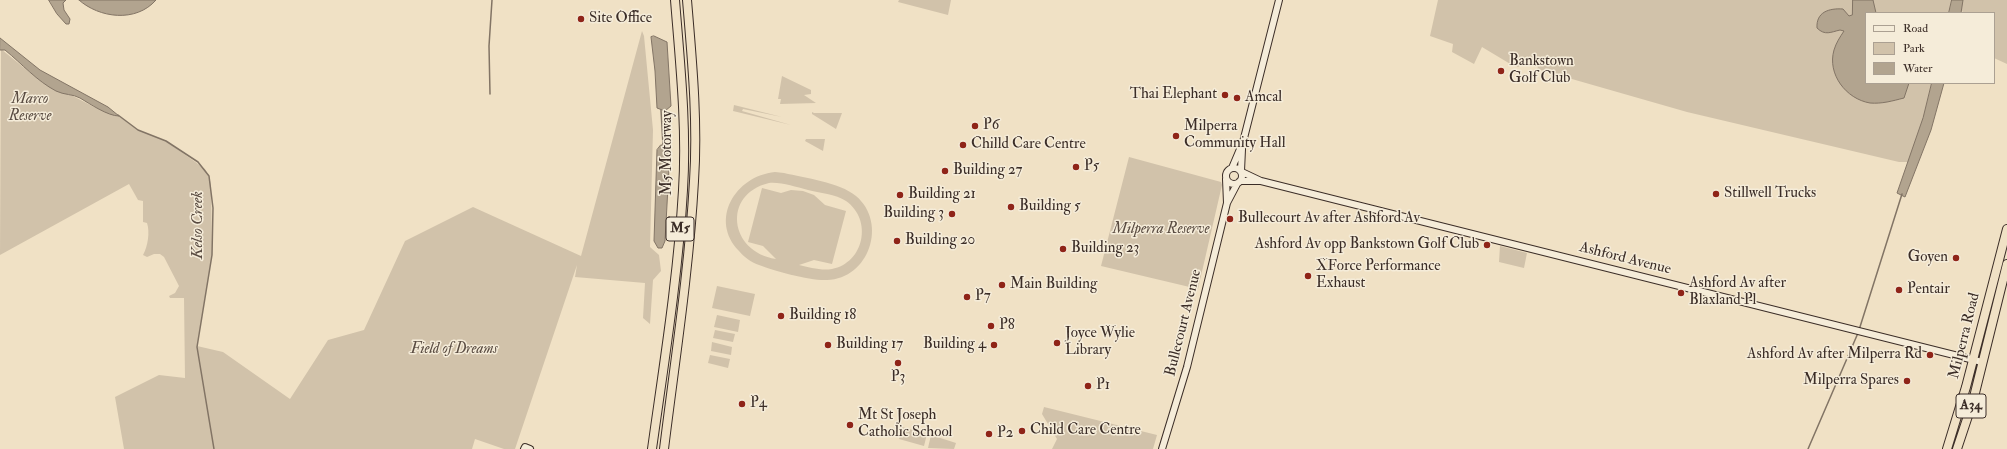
<!DOCTYPE html>
<html>
<head>
<meta charset="utf-8">
<style>
	body { margin:0 }
	#map { position:relative; width:2007px; height:449px; overflow:hidden; background:#f0e1c5; font-family:"IM FELL Double Pica",serif }
	canvas { display:block }
	.legend { position:absolute; left:1865px; top:12px; width:130px; height:72px; box-sizing:border-box; background:#f5ecd9; border:1px solid #aba092; margin:0; padding:5px 7px; list-style:none; font-size:12px; color:#3b2d27 }
	.legend li { display:flex; align-items:center; gap:8px; height:20px }
	.legend b { width:20px; border:1px solid #aba092 }
</style>
</head>
<body>
<div id="map">
<canvas width="2007" height="449"></canvas>
<ul class="legend">
<li><b style="height:5px;background:#f5ecd9"></b>Road</li>
<li><b style="height:11px;background:#d1c2aa"></b>Park</li>
<li><b style="height:11px;background:#b2a48f"></b>Water</li>
</ul>
</div>
<script>
const ctx = document.querySelector('canvas').getContext('2d');
ctx.lineJoin = 'round';
function paint(path, color) {
  ctx.fillStyle = color;
  ctx.fill(path, 'evenodd');
}
function stroke(path, color, width, dash) {
  ctx.strokeStyle = color;
  ctx.lineWidth = width;
  ctx.lineCap = dash ? 'butt' : 'round';
  ctx.setLineDash(dash || []);
  ctx.stroke(path);
}
function write(font, color, halo, rows, align = 'center') {
  ctx.font = font + ' "IM FELL Double Pica",serif';
  ctx.lineWidth = 3;
  ctx.setLineDash([]);
  ctx.textBaseline = 'middle';
  ctx.strokeStyle = halo;
  ctx.fillStyle = color;
  for (const [text, x, y, turn = 0] of rows) {
    ctx.save();
    ctx.translate(x, y);
    ctx.rotate((+turn || 0) * Math.PI / 180);
    ctx.textAlign = isNaN(turn) ? turn : align;
    if (halo) ctx.strokeText(text, 0, 0);
    ctx.fillText(text, 0, 0);
    ctx.restore();
  }
}
paint(new Path2D(`
	M899,0H951L948,15L898,2Z
	M1438,0H1955L1952,13H1866V83H1936L1913,162H1899L1687,112L1537,69L1538,67L1532,58L1518,67L1513,64L1512,65L1482,47L1474,64L1452,52L1453,44L1430,36Z
	M1958,0H2007V64L1994,58V13H1963Z
	M642,31L644,36L653,130L650,247L659,255L661,271L653,280L650,324L643,318L645,283L575,277L577,265L515,449H504L475,439L472,449H124L115,397L159,375L185,378L184,298H170L169,296L175,293L179,286L164,257L160,254H154L147,257L143,255C148,246 150,232 147,223L143,222V201L138,200L129,184L0,255L1,49L33,75L55,90L73,96L94,107L119,116L138,130L166,141L205,169L209,176L211,185L212,255L197,346L223,352L290,399L328,340L364,330L405,241L473,207L581,256Z
	M782,76L811,90V94L804,95L816,103L780,104L781,99H778Z
	M734,105L782,117L743,109L742,111L791,125L733,111Z
	M812,112L814,113H842L836,129L812,114Z
	M806,139H825L823,151L805,141Z
	M1129,157L1221,182L1222,185L1198,289L1101,266Z
	M775,172L784,173C805,178 839,182 856,196C888,223 869,279 827,280C811,281 774,271 759,265C752,263 744,257 739,251C709,220 735,176 775,172ZM769,183C782,182 795,187 808,190C819,193 836,194 846,201C873,220 864,263 832,269C821,271 809,267 799,265L814,260L832,264L846,211L825,205L814,195L803,191L791,190L781,193L762,188L748,242L763,246L776,259C729,252 722,194 769,183Z
	M1500,246L1527,253L1524,268L1499,262Z
	M717,286L755,294L750,316L712,308Z
	M717,315L740,320L738,332L714,327Z
	M715,330L735,334L733,342L713,338Z
	M712,342L732,347L731,355L711,351Z
	M710,355L730,359L728,368L708,363Z
	M1044,407L1157,435L1153,449H1052L1057,439L1042,414Z
	M902,427L927,434L924,446L899,439Z
	M931,435L956,443L954,449L928,448Z`), '#d1c2aa');
const water = new Path2D(`
	M49,0H66L63,3L64,10L70,19L69,24H66L57,14Z
	M79,0H156C136,23 99,18 79,0Z
	M1853,0H1873L1876,13H1883H1866V83H1909L1904,98C1892,101 1882,104 1870,103C1846,99 1827,74 1834,50C1836,43 1840,37 1844,31L1840,30C1831,32 1825,36 1817,28C1816,12 1829,8 1843,9L1849,16L1852,15Z
	M1952,0H1963L1961,13H1949Z
	M654,36L667,42L671,106L665,111L657,108L655,71L651,37Z
	M0,38L40,70L108,107L119,116C108,116 90,104 80,98C73,94 64,95 56,91C37,81 22,64 5,50H0Z
	M1932,83H1944L1931,130L1905,197L1897,193L1923,118Z
	M661,145H666L670,150L665,241L662,248H658L654,241L657,150Z`);
paint(water, '#b2a48f');
stroke(water, '#827465', 1);
stroke(new Path2D(`
	M490,94L489,46L492,0
	M661,110L663,145
	M118,115L138,130L166,141L198,162L209,176L213,208L212,255L197,347L214,449
	M1859,330L1902,194
	M1808,449L1858,333`), '#827465', 1.5);
const secondary = new Path2D(`
	M1226 176a8 8 0 1 1 16 0a8 8 0 1 1-16 0Z
	M1232,168L1243,142L1279,0
	M1241,171L1242,149
	M1242,172L1261,181L1982,362
	M1240,181H1260
	M1227,203L1237,184
	M524,449L525,447L530,449
	M1162,449L1187,367L1227,203L1226,179`);
const trunk = new Path2D(`
	M1947,449L1966,387L2007,229
	M1957,449L1973,401L2007,264`);
const motorway = new Path2D(`
	M652,449C664,363 678,277 683,190C687,127 680,63 675,0
	M664,449C675,360 689,271 694,181C698,121 692,60 687,0`);
stroke(secondary, '#3b2d27', 8);
stroke(trunk, '#3b2d27', 10);
stroke(motorway, '#3b2d27', 10);
stroke(secondary, '#f5ecd9', 6);
stroke(trunk, '#f0e1c5', 8);
stroke(motorway, '#f0e1c5', 8);
for (const [x, y, r, color] of [
	[581,19,4,"#8f2418"],
	[1501,71,4,"#8f2418"],
	[1225,95,4,"#8f2418"],
	[1237,98,4,"#8f2418"],
	[975,126,4,"#8f2418"],
	[1176,136,4,"#8f2418"],
	[963,145,4,"#8f2418"],
	[1076,167,4,"#8f2418"],
	[945,171,4,"#8f2418"],
	[1716,194,4,"#8f2418"],
	[900,195,4,"#8f2418"],
	[1011,207,4,"#8f2418"],
	[952,214,4,"#8f2418"],
	[1230,219,4,"#8f2418"],
	[897,241,4,"#8f2418"],
	[1487,245,4,"#8f2418"],
	[1063,249,4,"#8f2418"],
	[1956,258,4,"#8f2418"],
	[1308,276,4,"#8f2418"],
	[1002,285,4,"#8f2418"],
	[1899,290,4,"#8f2418"],
	[1681,293,4,"#8f2418"],
	[967,297,4,"#8f2418"],
	[781,316,4,"#8f2418"],
	[991,326,4,"#8f2418"],
	[1057,343,4,"#8f2418"],
	[828,345,4,"#8f2418"],
	[994,345,4,"#8f2418"],
	[1930,355,4,"#8f2418"],
	[898,363,4,"#8f2418"],
	[1907,381,4,"#8f2418"],
	[1088,386,4,"#8f2418"],
	[742,404,4,"#8f2418"],
	[850,425,4,"#8f2418"],
	[1022,431,4,"#8f2418"],
	[989,434,4,"#8f2418"]
]) {
  const dot = new Path2D();
  dot.arc(x, y, r, 0, 2 * Math.PI);
  ctx.fillStyle = color;
  ctx.fill(dot);
  stroke(dot, '#f5ecd9', 1.5);
}
for (const [x, y, w] of [
	[680,229,28],
	[1971,406,30]
]) {
  const box = new Path2D();
  box.roundRect(x - w / 2, y - 12, w, 24, 3);
  ctx.fillStyle = '#f5ecd9';
  ctx.fill(box);
  stroke(box, '#3b2d27', 1);
}
write('bold 14px', '#3b2d27', null, [
	["M5",680,229],
	["A34",1971,406]
]);
write('15px', '#3b2d27', '#f5ecd9', [
	["Site Office",589,19],
	["Bankstown",1509,62],
	["Golf Club",1509,79],
	["Thai Elephant",1217,95,"right"],
	["Amcal",1245,98],
	["P6",983,126],
	["Milperra",1184,127],
	["Community Hall",1184,144],
	["Chilld Care Centre",971,145],
	["P5",1084,167],
	["Building 27",953,171],
	["Stillwell Trucks",1724,194],
	["Building 21",908,195],
	["Building 5",1019,207],
	["Building 3",944,214,"right"],
	["Bullecourt Av after Ashford Av",1238,219],
	["Building 20",905,241],
	["Ashford Av opp Bankstown Golf Club",1479,245,"right"],
	["Building 23",1071,249],
	["Goyen",1948,258,"right"],
	["XForce Performance",1316,267],
	["Exhaust",1316,284],
	["Ashford Av after",1689,284],
	["Blaxland Pl",1689,301],
	["Main Building",1010,285],
	["Pentair",1907,290],
	["P7",975,297],
	["Building 18",789,316],
	["P8",999,326],
	["Joyce Wylie",1065,334],
	["Library",1065,351],
	["Building 17",836,345],
	["Building 4",986,345,"right"],
	["Ashford Av after Milperra Rd",1922,355,"right"],
	["P3",898,378,"center"],
	["Milperra Spares",1899,381,"right"],
	["P1",1096,386],
	["P4",750,404],
	["Mt St Joseph",858,416],
	["Catholic School",858,433],
	["Child Care Centre",1030,431],
	["P2",997,434]
], 'left');
write('italic 15px', '#594b41', '#f5ecd9', [
	["Marco",30,100],
	["Reserve",30,117],
	["Milperra Reserve",1161,230],
	["Field of Dreams",454,350]
]);
write('15px', '#3b2d27', '#f5ecd9', [
	["M5 Motorway",668,153,-90],
	["Ashford Avenue",1625,259,14],
	["Bullecourt Avenue",1184,323,-76],
	["Milperra Road",1965,336,-76]
]);
write('italic 16px', '#594b41', '#f5ecd9', [
	["Kelso Creek",199,225,-90]
]);
</script>
</body>
</html>
